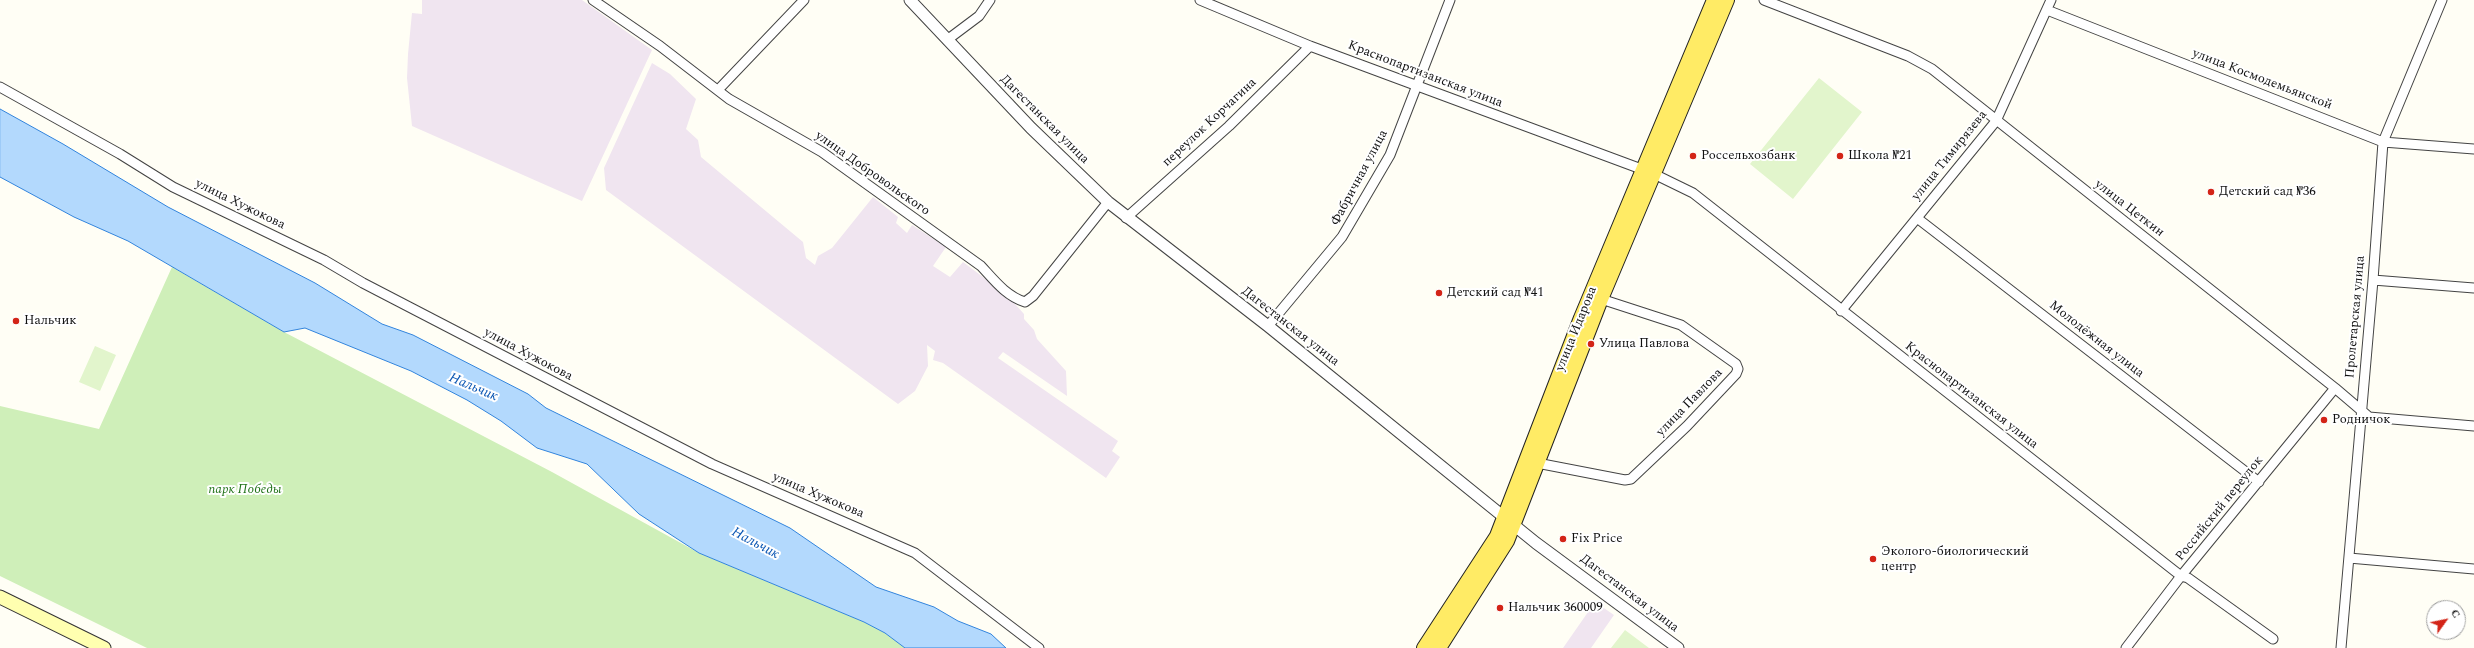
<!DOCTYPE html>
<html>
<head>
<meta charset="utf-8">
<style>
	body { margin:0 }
	#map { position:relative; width:2474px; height:648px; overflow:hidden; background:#fffef5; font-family:Spectral,serif }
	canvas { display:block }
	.north { position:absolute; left:2426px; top:600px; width:40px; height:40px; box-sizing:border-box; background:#fff; border:1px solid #a0a0a0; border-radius:50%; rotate:57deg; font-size:11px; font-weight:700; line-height:16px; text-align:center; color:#111 }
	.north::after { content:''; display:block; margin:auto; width:14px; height:18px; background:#d32417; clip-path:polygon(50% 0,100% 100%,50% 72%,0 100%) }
</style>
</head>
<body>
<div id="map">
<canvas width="2474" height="648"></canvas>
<div class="north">С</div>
</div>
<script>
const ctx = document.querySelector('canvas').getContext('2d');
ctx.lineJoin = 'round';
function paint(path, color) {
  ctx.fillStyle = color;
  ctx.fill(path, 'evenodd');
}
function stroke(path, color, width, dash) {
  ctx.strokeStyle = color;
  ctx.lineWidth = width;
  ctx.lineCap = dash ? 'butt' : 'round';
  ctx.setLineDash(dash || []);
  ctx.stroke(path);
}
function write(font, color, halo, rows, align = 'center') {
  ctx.font = font + ' Spectral,serif';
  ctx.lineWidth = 4;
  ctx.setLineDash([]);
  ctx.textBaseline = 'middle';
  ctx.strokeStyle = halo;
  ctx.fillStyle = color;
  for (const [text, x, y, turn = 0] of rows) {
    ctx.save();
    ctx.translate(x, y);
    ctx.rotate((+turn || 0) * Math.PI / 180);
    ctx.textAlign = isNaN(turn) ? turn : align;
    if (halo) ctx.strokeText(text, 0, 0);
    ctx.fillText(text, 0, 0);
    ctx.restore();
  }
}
paint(new Path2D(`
	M422,0H582L652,50L582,201L412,126L407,78L408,54L412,13L422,14Z
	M652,63L670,74L696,99L686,129L698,140L701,157L803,242L806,258L815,265L818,256L832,248L873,197L898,217L896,223L907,233L912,225L946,247L933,266L950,277L963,262L1007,295L1024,314V319L1034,330L1037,339L1066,371L1067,396L1003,352L998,358L1118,441L1112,451L1120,457L1106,478L943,363L933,360L935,351L927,345L928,366L915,391L898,404L606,190L604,168Z
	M1595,602L1614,615L1591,648H1563Z`), '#f0e5f0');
paint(new Path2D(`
	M172,267L284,332L552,472L699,553L864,622L885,633L905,648H147L0,576V406L99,429Z`), '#cfefb9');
paint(new Path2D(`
	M1819,78L1862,112L1793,199L1750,164Z
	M95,346L116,355L100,391L79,382Z
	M1625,630L1649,648H1611Z`), '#e2f5cc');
const water = new Path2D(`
	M0,109L63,144L168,207L315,283L382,324L413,335L528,394L546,408L790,528L876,587L934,607L958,621L991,634L1006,648H905L885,633L864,622L699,553L639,514L587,464L537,448L501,421L467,400L411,371L305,328L284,332L128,241L74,217L0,177Z`);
paint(water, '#b3d9fd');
stroke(water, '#3284dc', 1);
const minor = new Path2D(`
	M593,0L660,46L729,99L822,152L981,266C994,280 1006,296 1025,302L1033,296L1108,202
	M1200,0L1310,46L1644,170
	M1764,0L1908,56L1932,69L2335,388L2369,417L2474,426
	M2047,10L2383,142L2474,149
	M947,40L979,16L990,0
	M0,87L120,154L173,187L324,260L363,283L712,464L915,553L1039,648
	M718,90L804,0
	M1654,174L1693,193L2181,576L2188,578L2273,639
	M1126,218L1229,126L1310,46
	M1917,218L2259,482
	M2373,280L2474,288
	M1841,311L1996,121L2051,0
	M1268,326L1342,237L1390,155L1450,0
	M1537,463L1625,480L1631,479L1687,426L1736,374L1738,369L1736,364L1681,325L1601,299
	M2349,558L2474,569
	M2126,648L2181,576L2335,388
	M2341,648L2373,280L2383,142L2442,0`);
const tertiary = new Path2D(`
	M910,0L1031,128L1108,202L1268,326L1536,543L1678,648`);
const secondary = new Path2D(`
	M0,597L104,648`);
const primary = new Path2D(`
	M1424,648L1497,536L1581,318L1714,0
	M1439,648L1507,541L1601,299L1727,0`);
stroke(minor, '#444', 11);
stroke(tertiary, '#444', 13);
stroke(secondary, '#333', 15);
stroke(primary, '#222', 16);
stroke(minor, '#fff', 9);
stroke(tertiary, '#fff', 11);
stroke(secondary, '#ffffb0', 13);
stroke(primary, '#ffeb65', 14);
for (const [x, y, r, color] of [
	[1693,156,4,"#d32417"],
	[1840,156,4,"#d32417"],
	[2211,192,4,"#d32417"],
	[1439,293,4,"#d32417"],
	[16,321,4,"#d32417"],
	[1591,344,4,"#d32417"],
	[2324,420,4,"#d32417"],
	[1563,539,4,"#d32417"],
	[1873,559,4,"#d32417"],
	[1500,608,4,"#d32417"]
]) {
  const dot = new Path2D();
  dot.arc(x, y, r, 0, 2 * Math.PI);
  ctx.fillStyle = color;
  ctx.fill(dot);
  stroke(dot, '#fff', 1.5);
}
write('13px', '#111', '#fff', [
	["Краснопартизанская улица",1425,75,21],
	["улица Космодемьянской",2262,80,21],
	["Дагестанская улица",1044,120,45],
	["переулок Корчагина",1210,123,-43],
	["улица Тимирязева",1950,156,-51],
	["улица Добровольского",872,174,35],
	["Фабричная улица",1360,178,-62],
	["улица Хужокова",240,205,26],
	["улица Цеткин",2129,209,38],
	["Пролетарская улица",2356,317,-85],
	["Дагестанская улица",1290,327,38],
	["улица Идарова",1577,329,-68],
	["Молодёжная улица",2096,340,38],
	["улица Хужокова",528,355,28],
	["Краснопартизанская улица",1971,396,38],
	["улица Павлова",1690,403,-46],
	["улица Хужокова",818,496,23],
	["Российский переулок",2220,509,-51],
	["Дагестанская улица",1629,594,37]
]);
write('13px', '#111', '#fff', [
	["Россельхозбанк",1701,156],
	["Школа №21",1848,156],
	["Детский сад №36",2219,192],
	["Детский сад №41",1447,293],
	["Нальчик",24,321],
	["Улица Павлова",1599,344],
	["Родничок",2332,420],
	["Fix Price",1571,539],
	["Эколого-биологический",1881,552],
	["центр",1881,567],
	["Нальчик 360009",1508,608]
], 'left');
write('italic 13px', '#207218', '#fff', [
	["парк Победы",245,490]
]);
write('italic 14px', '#0a56b3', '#fff', [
	["Нальчик",473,388,23],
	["Нальчик",755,544,28]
]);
</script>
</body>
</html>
